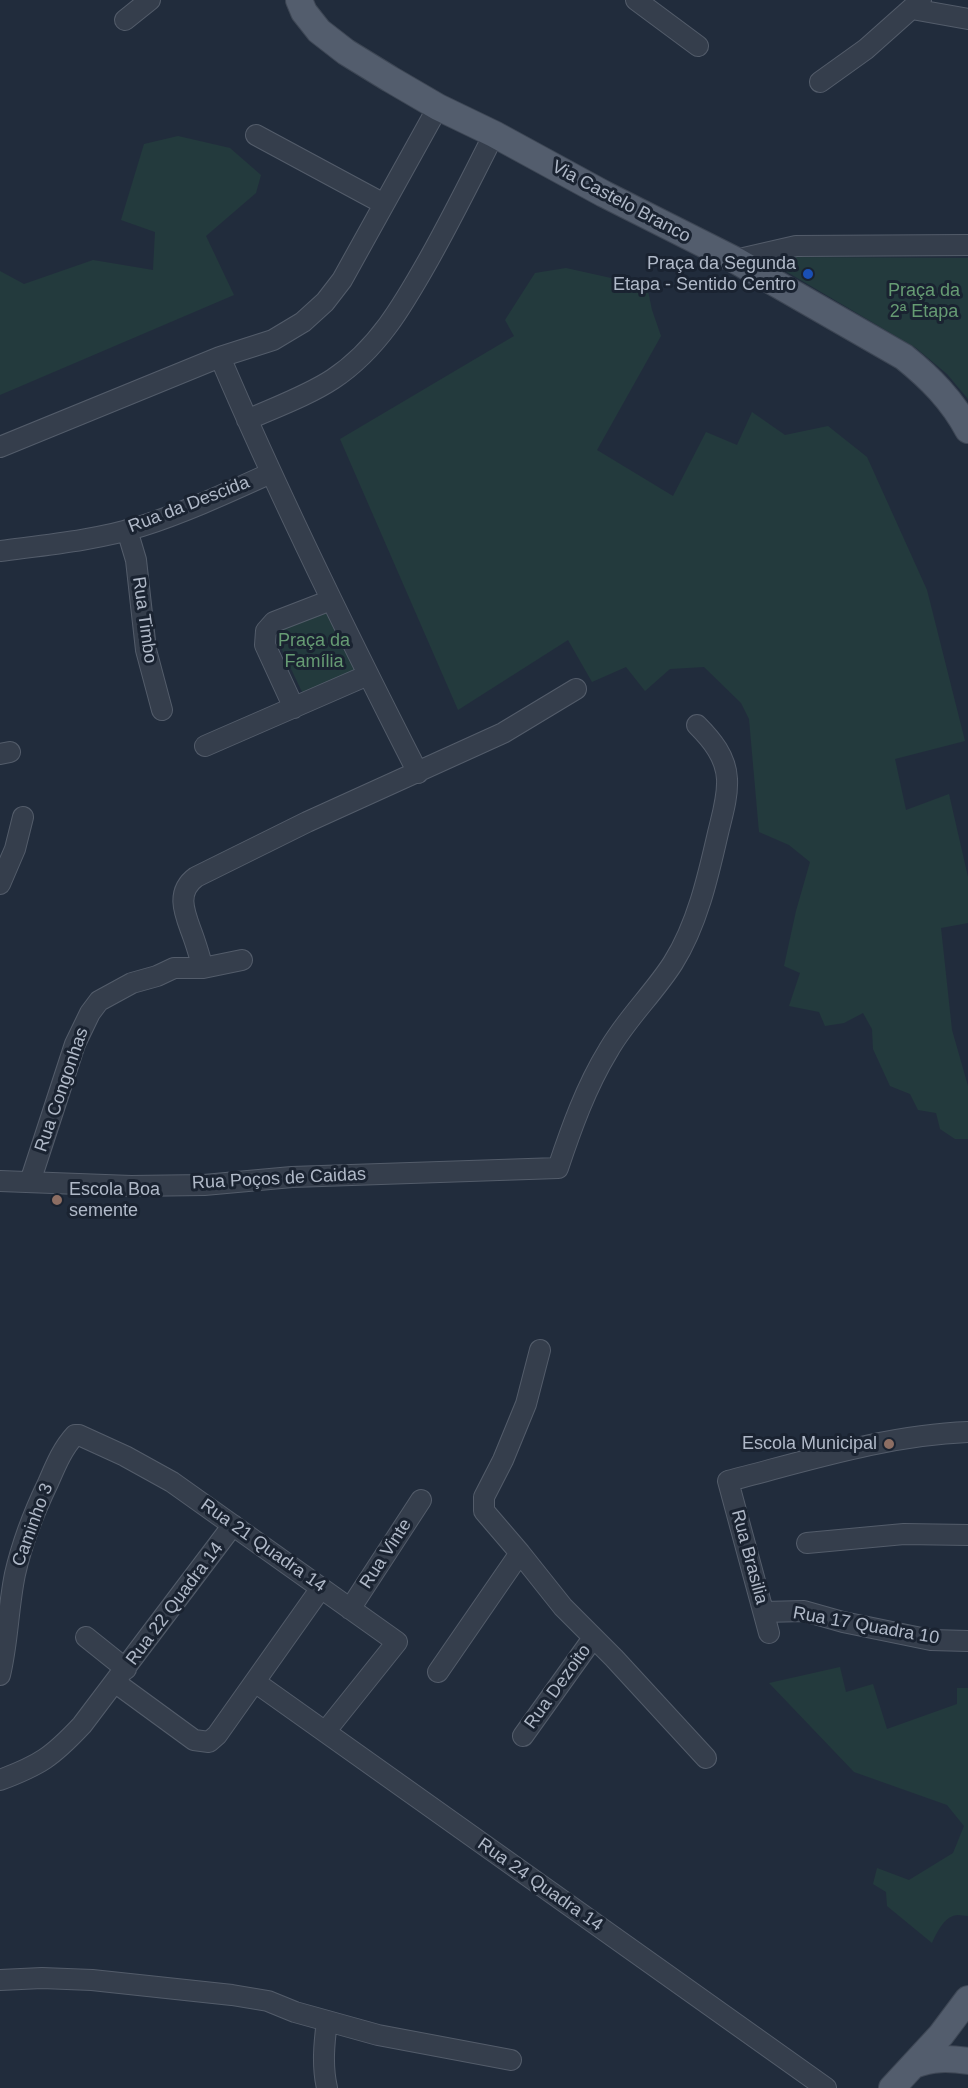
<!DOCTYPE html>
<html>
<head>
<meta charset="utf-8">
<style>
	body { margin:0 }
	canvas { display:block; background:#212c3c }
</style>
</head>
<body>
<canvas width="968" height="2088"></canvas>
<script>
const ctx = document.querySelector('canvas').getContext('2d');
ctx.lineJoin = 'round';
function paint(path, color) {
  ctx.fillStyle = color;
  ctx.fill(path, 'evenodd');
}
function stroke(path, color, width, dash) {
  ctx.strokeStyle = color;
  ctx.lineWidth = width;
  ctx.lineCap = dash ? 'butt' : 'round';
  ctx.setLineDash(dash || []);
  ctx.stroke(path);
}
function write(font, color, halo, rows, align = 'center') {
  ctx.font = font + ' Helvetica,sans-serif';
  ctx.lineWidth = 6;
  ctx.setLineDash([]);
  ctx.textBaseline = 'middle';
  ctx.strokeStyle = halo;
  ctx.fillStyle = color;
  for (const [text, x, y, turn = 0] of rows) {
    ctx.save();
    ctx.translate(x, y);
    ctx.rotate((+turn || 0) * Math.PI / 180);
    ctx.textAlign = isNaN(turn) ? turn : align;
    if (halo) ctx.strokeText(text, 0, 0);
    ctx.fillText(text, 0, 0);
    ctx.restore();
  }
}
paint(new Path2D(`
	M178,136L230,148L261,175L256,193L206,236L234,295L0,395V271L24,284L93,260L153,270L155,232L121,220L144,144Z
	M788,257L968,258V399L947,374L916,348L782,269L780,264Z
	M566,268L647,286L652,310L661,336L597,450L673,496L706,432L737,445L752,412L785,435L828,426L867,457L927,590L965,741L895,759L906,810L949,794L968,877V923L941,928L952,1030L968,1086V1139H955L940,1129L936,1113L918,1110L910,1094L890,1086L873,1049L872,1029L863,1013L844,1023L825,1026L819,1012L789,1006L800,973L784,966L796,911L810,862L789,845L759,832L749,719L741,703L704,667L670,669L645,691L626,667L592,682L568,640L458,710L340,439L514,336L505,320L535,273Z
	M326,608L355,669L303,694L274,633Z
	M840,1667L846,1692L873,1684L887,1729L957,1704V1688H968V1916C965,1916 962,1915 958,1915C945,1915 937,1932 932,1943L887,1906L886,1892L873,1884L877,1868L909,1880L953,1853L964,1826L947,1805L854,1772L769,1683Z`), '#233a3d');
const minor = new Path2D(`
	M636,0L698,46
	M912,9L968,19
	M125,20L150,0
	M820,82L866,49L921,0
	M256,135L384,204
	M735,260L796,246L968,245
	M220,357C280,498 348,636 418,773
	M247,420C276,407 307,396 333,379C378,349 403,305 429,259C452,218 473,176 494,134
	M0,447L220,357L273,340L303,322L325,302L342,280L438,107
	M127,530L136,560L146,650L162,710
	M0,551C45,545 98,540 142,526C186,512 229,492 271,473
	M294,708L265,645L266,631L274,622L331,600
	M205,746L368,675
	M0,754L10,752
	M0,884L15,849L23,817
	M203,968C200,958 197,947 193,936C186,916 174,893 196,877L307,822L503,733L576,689
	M0,1181L131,1186L204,1185L292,1177L558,1168C571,1129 586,1087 608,1051C626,1019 654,993 673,963C697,925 708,877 718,833C722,816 728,797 727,779C726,757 712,740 697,725
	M30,1182L75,1044L90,1013L99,1001L132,983L157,976L174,968H203L242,960
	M540,1350L526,1404L503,1460L484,1497V1511L520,1553L563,1607L614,1658L706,1758
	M807,1543L904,1534L968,1535
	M350,1609L421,1500
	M764,1612L804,1611L843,1622L931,1640L968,1641
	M769,1633L728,1481C806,1461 887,1435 968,1432
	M86,1637L126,1669
	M438,1672L520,1553
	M0,1675C8,1642 8,1608 15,1574C22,1543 34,1512 48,1483C55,1467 62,1449 75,1435H79L125,1456L172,1482L397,1642L325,1732
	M255,1682L826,2088
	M116,1683L194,1740L209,1742L217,1735L321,1588
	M523,1736L593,1638
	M0,1780C40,1765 52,1757 82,1725L233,1525
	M0,1980L42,1978L92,1980L232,1995L268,2001L295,2012L378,2035L511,2060
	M327,2088C322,2066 324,2044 327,2021`);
const major = new Path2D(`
	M299,0L304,12L319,31L346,52L390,79L438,107L494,134L604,194L735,260L904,357C930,378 952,400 968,430
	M914,2065C932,2058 948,2058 968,2061
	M892,2088L941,2035L968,1999`);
stroke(minor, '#535c6a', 22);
stroke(major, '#3e4755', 28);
stroke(minor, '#353e4c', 20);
stroke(major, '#535d6d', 26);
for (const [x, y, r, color] of [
	[808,274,6,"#1a4fb4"],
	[57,1200,6,"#8d6e63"],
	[889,1444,6,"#8d6e63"]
]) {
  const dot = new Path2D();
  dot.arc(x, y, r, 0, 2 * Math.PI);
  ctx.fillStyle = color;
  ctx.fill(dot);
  stroke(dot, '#1a2331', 2);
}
write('18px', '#b0b9c8', '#1a2331', [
	["Via Castelo Branco",621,202,28],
	["Rua da Descida",189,505,-21],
	["Rua Timbo",144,620,82],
	["Rua Congonhas",62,1090,-71],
	["Rua Poços de Caidas",279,1179,-3],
	["Caminho 3",33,1525,-70],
	["Rua 21 Quadra 14",263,1546,35],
	["Rua Vinte",386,1554,-57],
	["Rua Brasilia",749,1557,75],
	["Rua 22 Quadra 14",175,1604,-53],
	["Rua 17 Quadra 10",866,1626,10],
	["Rua Dezoito",558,1687,-54],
	["Rua 24 Quadra 14",540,1885,35]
]);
write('18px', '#b0b9c8', '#1a2331', [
	["Praça da Segunda",796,264],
	["Etapa - Sentido Centro",796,285],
	["Escola Boa",69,1190,"left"],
	["semente",69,1211,"left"],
	["Escola Municipal",877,1444]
], 'right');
write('18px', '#669b73', '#1a2331', [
	["Praça da",924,291],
	["2ª Etapa",924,312],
	["Praça da",314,641],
	["Família",314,662]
]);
</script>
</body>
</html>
